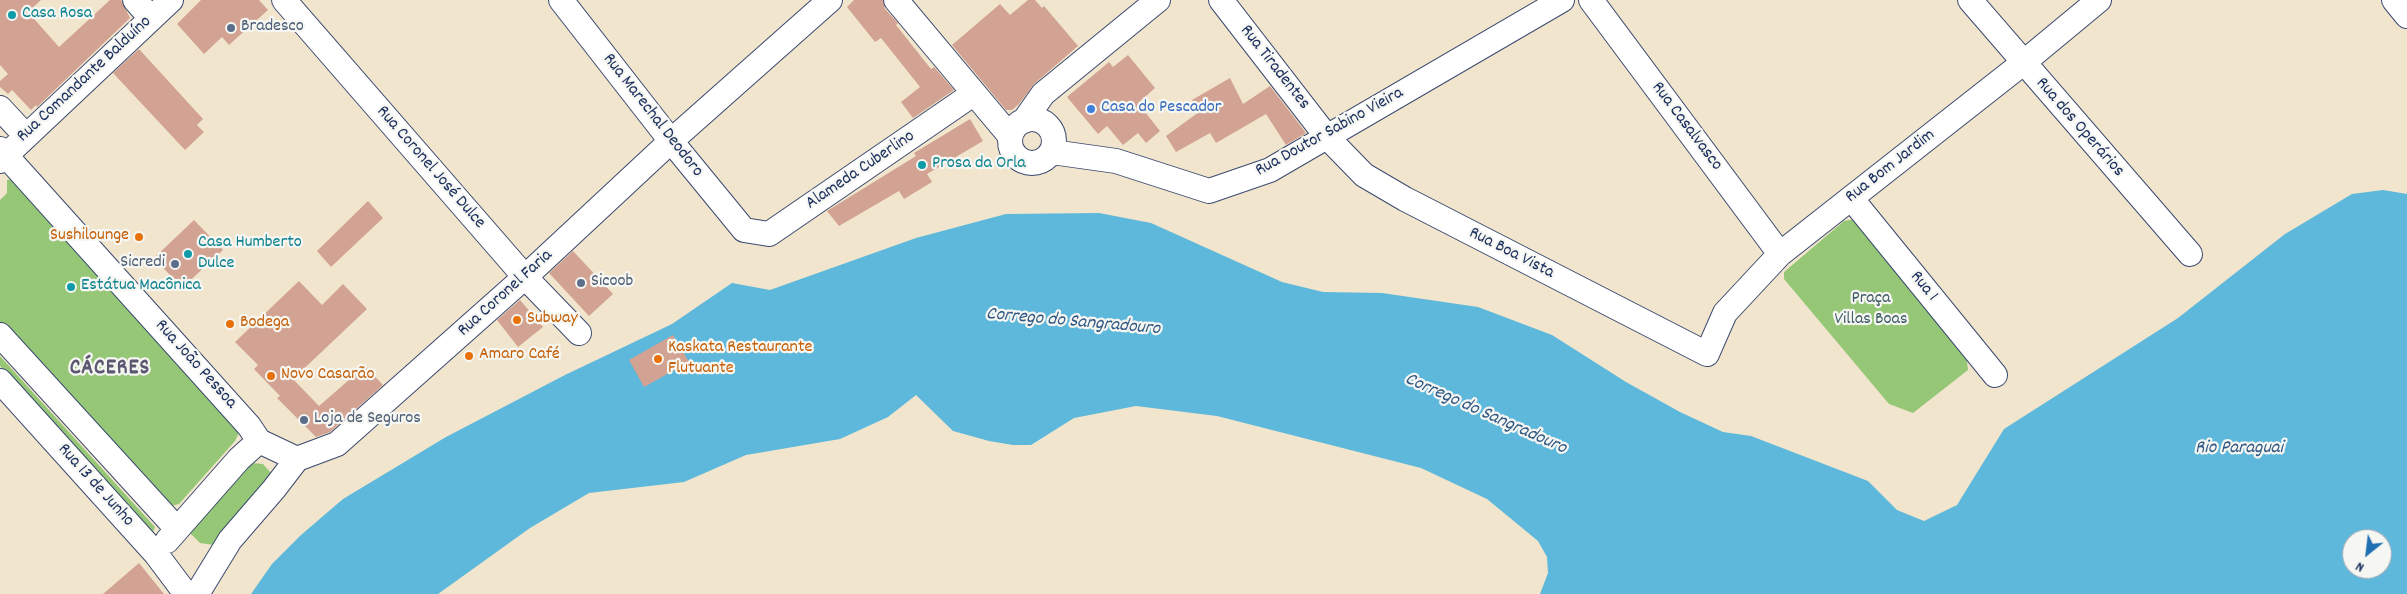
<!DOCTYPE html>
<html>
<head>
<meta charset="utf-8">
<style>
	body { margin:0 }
	#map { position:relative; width:2407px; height:594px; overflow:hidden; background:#f1e5cd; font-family:Dekko,sans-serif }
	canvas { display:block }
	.north { position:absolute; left:2342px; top:529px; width:50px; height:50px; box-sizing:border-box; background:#f6f6f2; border:1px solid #9ea6b7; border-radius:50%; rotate:209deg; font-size:14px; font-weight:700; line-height:20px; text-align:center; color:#1b2f5e }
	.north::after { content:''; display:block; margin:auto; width:18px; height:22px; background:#1f6fb2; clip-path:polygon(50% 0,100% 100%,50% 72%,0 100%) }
</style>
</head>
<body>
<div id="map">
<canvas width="2407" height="594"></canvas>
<div class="north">N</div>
</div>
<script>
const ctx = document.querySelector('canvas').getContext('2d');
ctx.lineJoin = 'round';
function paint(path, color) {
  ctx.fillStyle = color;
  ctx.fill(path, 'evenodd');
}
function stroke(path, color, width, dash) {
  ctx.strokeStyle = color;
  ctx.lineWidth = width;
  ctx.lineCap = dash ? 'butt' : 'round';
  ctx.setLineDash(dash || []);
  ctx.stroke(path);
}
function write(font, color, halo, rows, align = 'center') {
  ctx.font = font + ' Dekko,sans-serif';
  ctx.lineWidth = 4.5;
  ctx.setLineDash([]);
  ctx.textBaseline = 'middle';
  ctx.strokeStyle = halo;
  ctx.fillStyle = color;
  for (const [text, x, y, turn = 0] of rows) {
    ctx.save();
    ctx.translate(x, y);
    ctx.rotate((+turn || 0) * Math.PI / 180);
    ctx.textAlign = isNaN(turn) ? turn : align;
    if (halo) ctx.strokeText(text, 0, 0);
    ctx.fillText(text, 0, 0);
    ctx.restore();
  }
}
paint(new Path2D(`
	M11,179L240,431L235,441L179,504L171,506L0,322V200L7,193V180Z
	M1855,219L1966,352L1968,370L1913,413L1889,404L1784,279V272L1844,221Z
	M0,356L155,527L153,532H150L0,366Z
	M252,463L263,464L271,473V479L214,545L200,543L190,533L196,526L190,522L218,494L223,496Z`), '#96c777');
paint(new Path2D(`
	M2383,190L2407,194V594H1540L1548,573L1547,557L1538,541L1487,499L1421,468L1217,416L1136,406L1074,418L1031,445H1013L989,441L953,431L916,395L888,417L840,439L746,455L684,482L589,493L530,528L438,594H251L272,564L301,535L343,499L446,437L565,375L672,324L732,283L770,290L916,238L1006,214L1099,213L1151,223L1282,282L1323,292L1382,293L1478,307L1552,335L1626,382L1680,412L1723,432L1751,436L1868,481L1897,510L1924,521L1957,505L2004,429L2178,318L2285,234L2352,194ZM2352,539H2382V569H2352Z`), '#5db8db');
paint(new Path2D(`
	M0,0H41L28,12L59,47L110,0H121L130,18L37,107L36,105L31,110L12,90L8,94L0,87V81L8,74L0,65Z
	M201,0H259L268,10L229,45L222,37L204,54L177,24Z
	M854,0H883L885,9L898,23L896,25L931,69L934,67L954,90L913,118L901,102L920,87L881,38L875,42L847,7Z
	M1028,0H1035L1042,8L1044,6L1078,46L1034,84L1019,104L1012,110H1006L952,45L1000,4L1010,15Z
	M139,49L203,119L197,125L204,132L185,150L113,73Z
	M1128,55L1155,88L1138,103L1160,131L1146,143L1138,133L1123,145L1107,126L1098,134L1067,97L1109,62L1113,67Z
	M1230,78L1243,104L1270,86L1306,133L1286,145L1266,114L1216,143L1210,133L1176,152L1166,136L1199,112L1192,100Z
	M970,119L983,141L927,174L932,182L904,199L899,191L839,226L827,211L916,156L914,153Z
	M368,201L383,218L331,267L317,251Z
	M194,220L223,250L182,288L154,258Z
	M573,251L613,294L589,316L549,273Z
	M299,281L322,305L343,284L367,309L293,379L319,406L365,366L383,385L330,432L316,437L277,398L280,396L254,369L258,365L235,342Z
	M520,300L543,327L518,347L497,320Z
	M673,335L689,362L644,387L629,360Z
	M139,563L164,594H103Z`), '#d2a393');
const minor = new Path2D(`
	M135,0L151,18
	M284,0L525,277L579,333
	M561,0L671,141L744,230L769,234L973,94
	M896,0L1010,136
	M1221,0L1327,137L1364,175L1405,199L1707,354L1725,313L1780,254L2023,63L2099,0
	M1591,0L1780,254
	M1970,0L2190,254
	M2394,0L2407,16
	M0,108L25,135
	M1010 141a22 22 0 1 1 44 0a22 22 0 1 1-44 0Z
	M1024,121L1043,94L1158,0
	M0,149L249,426L259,441L297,459
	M1052,152L1116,161L1209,191L1270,170L1562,0
	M0,161L171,0
	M1851,198L1995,375
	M0,335L177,529
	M0,381L156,554L186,594
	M167,541L239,459L259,441
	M197,594L230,540L274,489L297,459L337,444L525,277L671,141L830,0`);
stroke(minor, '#3b4a6f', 26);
stroke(minor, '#fff', 24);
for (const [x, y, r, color] of [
	[12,15,5,"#0f9aa8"],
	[231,28,5,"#5c6f8a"],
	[1091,109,5,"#3f7fe0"],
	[922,165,5,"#0f9aa8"],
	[139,237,5,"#e8710a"],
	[188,254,5,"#0f9aa8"],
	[175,264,5,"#5c6f8a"],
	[581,283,5,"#5c6f8a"],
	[71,287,5,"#0f9aa8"],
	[517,320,5,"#e8710a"],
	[230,324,5,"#e8710a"],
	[469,356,5,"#e8710a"],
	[658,359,5,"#e8710a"],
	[271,376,5,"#e8710a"],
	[304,420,5,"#5c6f8a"]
]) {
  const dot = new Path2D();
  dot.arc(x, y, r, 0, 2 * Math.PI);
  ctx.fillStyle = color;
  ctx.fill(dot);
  stroke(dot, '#f6f6f2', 2);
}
write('18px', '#0d838f', '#f6f6f2', [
	["Casa Rosa",22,15],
	["Prosa da Orla",932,165],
	["Casa Humberto",198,244],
	["Dulce",198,265],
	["Estátua Macônica",81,287]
], 'left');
write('18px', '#4e5e75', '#f6f6f2', [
	["Bradesco",241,28],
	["Sicredi",165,264,"right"],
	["Sicoob",591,283],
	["Loja de Seguros",314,420]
], 'left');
write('18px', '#1b2f5e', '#f6f6f2', [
	["Rua Tiradentes",1274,68,52],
	["Rua Comandante Balduíno",85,80,-43],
	["Rua Marechal Deodoro",652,116,52],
	["Rua Casalvasco",1686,127,53],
	["Rua dos Operários",2079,128,49],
	["Rua Doutor Sabino Vieira",1330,133,-29],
	["Rua Bom Jardim",1891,167,-38],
	["Rua Coronel José Dulce",430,168,49],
	["Alameda Cuberlino",861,171,-34],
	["Rua Boa Vista",1511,254,27],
	["Rua 1",1923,287,51],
	["Rua Coronel Faria",506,294,-42],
	["Rua João Pessoa",195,365,48],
	["Rua 13 de Junho",95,486,48]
]);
write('18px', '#366cbe', '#f6f6f2', [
	["Casa do Pescador",1101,109]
], 'left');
write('18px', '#c56008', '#f6f6f2', [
	["Sushilounge",129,237,"right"],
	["Subway",527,320],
	["Bodega",240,324],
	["Kaskata Restaurante",668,349],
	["Flutuante",668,370],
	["Amaro Café",479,356],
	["Novo Casarão",281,376]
], 'left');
write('18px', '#405d66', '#f6f6f2', [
	["Praça",1871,300],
	["Villas Boas",1871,321]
]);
write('italic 19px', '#2f5884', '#f6f6f2', [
	["Corrego do Sangradouro",1073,323,5],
	["Corrego do Sangradouro",1485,415,24],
	["Rio Paraguai",2239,449]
]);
ctx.letterSpacing = '1px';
write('bold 22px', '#5b5871', '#f6f6f2', [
	["CÁCERES",110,370]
]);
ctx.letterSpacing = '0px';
</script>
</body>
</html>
